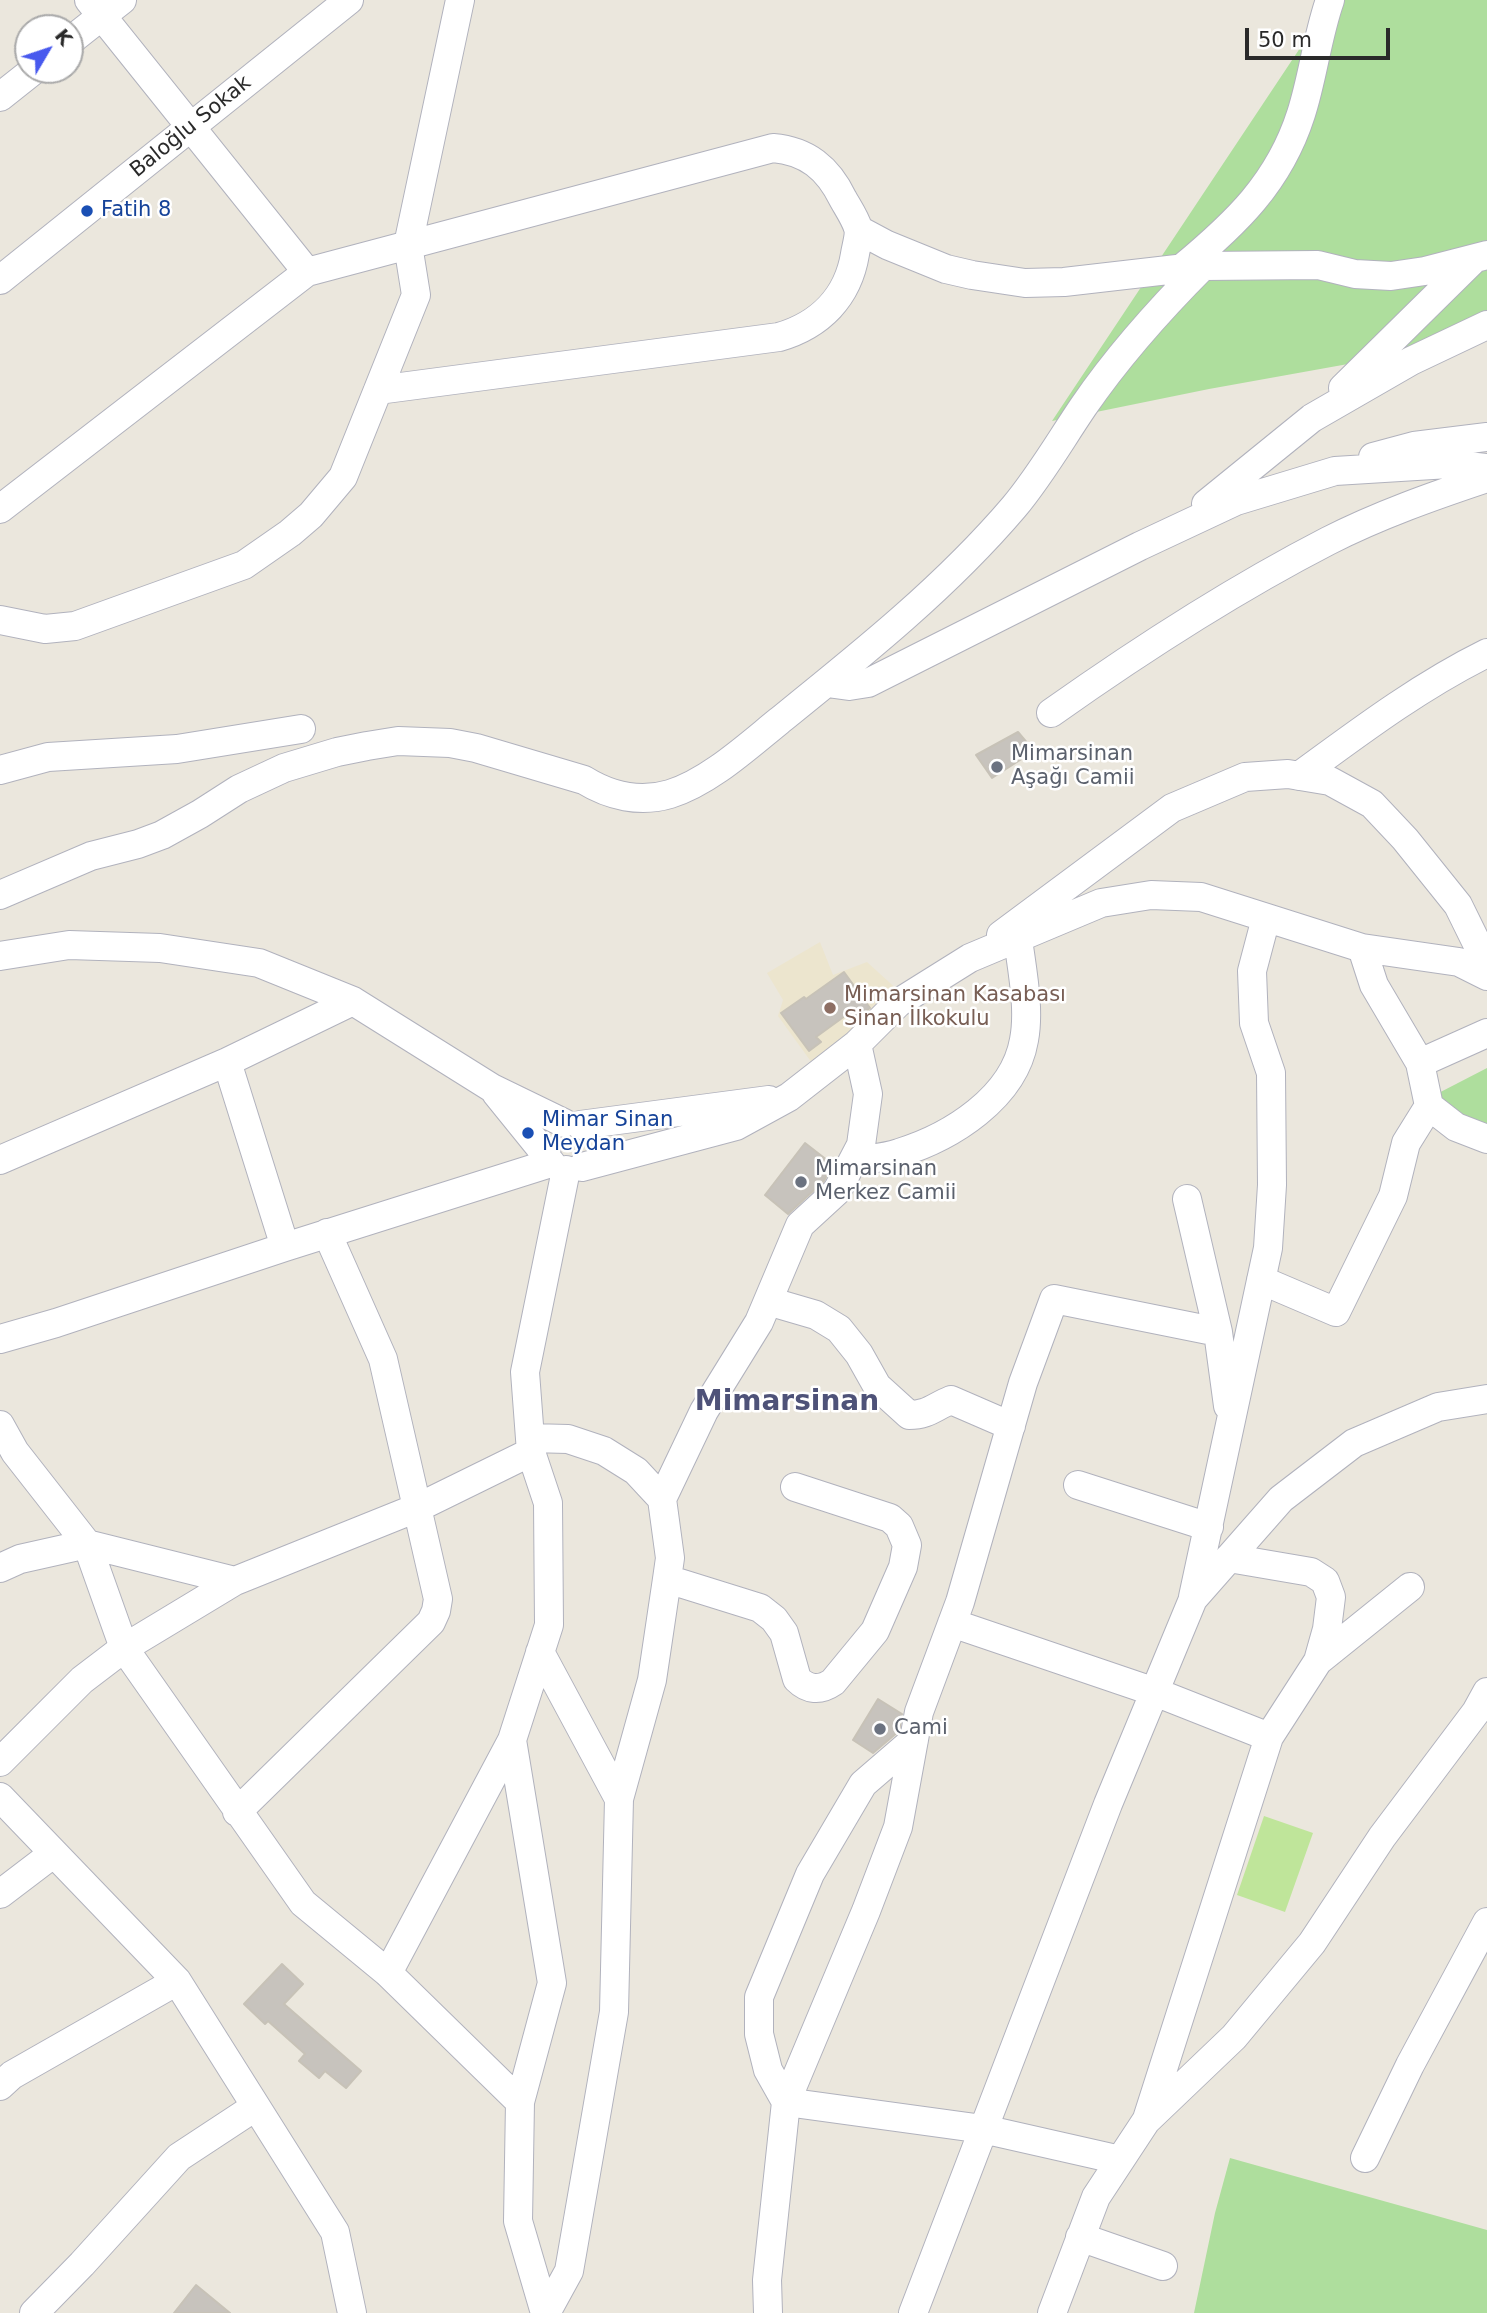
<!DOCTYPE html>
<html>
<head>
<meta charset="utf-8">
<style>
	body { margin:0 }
	#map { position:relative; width:1487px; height:2313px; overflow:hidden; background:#ebe7dd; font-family:"DejaVu Sans",sans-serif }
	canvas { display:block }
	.north { position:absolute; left:14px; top:14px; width:70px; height:70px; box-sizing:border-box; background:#fff; border:2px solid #aaa; border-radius:50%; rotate:51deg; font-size:19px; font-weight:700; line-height:28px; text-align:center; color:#2a2a2a }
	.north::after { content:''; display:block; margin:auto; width:24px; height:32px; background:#4859ee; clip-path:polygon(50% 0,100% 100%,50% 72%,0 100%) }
	.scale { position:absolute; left:1245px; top:28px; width:145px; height:32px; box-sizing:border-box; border:4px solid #2a2a2a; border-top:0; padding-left:9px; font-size:21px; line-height:24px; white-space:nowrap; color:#2a2a2a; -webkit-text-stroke:5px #fff; paint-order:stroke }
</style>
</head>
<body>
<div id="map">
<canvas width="1487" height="2313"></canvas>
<div class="north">K</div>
<div class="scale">50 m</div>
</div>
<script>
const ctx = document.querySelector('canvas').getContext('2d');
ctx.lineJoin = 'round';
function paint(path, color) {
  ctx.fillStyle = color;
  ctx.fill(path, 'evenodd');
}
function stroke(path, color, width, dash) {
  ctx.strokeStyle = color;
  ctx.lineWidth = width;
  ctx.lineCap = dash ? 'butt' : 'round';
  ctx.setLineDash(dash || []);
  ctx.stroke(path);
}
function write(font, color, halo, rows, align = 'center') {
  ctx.font = font + ' "DejaVu Sans",sans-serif';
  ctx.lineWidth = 5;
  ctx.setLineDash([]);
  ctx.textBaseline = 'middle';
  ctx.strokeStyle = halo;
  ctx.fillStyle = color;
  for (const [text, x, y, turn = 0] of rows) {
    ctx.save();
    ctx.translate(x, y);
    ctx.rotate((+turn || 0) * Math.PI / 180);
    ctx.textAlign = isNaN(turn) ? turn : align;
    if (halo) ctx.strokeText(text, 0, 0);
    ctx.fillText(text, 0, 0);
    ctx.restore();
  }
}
paint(new Path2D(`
	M820,942L833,975L867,962L900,992L812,1063L778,1016L783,1000L767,973Z`), '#ece5ce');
paint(new Path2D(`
	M1332,0H1487V339L1209,389L1052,421Z
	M1487,1068V1154L1465,1140L1427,1099Z
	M1230,2158L1487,2230V2313H1194L1215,2213Z`), '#aede9d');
paint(new Path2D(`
	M1264,1816L1313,1833L1285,1912L1237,1895Z`), '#bfe59a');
const building = new Path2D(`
	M1018,732L1034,751L992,778L976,755Z
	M844,972L870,1008L854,1020L849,1013L816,1037L821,1042L809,1051L781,1013L804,997L806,999Z
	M805,1143L832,1164L824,1181L788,1214L765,1195Z
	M878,1699L902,1714L899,1731L873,1753L853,1740Z
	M282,1964L303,1984L284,2004L361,2071L346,2088L325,2071L319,2078L299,2061L305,2054L268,2021L265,2024L244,2004Z
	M196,2285L230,2313H174Z`);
paint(building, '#c7c3bd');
stroke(building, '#c7c2b7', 2);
const minor = new Path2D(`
	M89,0L307,272
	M70,41L122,0
	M0,97L34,70
	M859,230L887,245L946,269L972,275L1025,283L1064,282L1203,266L1318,265L1355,274L1391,276L1425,271L1487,255
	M1182,268C1235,224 1279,183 1301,114C1313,77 1317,37 1330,0
	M0,280L349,0
	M1343,388L1474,259
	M1373,457L1414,446L1487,437
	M1206,504L1312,418L1411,361L1487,325
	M0,509L307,272L773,148C807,151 828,168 843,199C848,208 855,218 858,228C860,235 856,247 855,254C848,297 820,325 779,337L378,390
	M0,620L45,629L75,626L244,565L290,533L311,515L343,477L416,295L408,245L460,0
	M827,683L849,686L868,683L1140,546L1236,501L1335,471L1449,464L1487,468
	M1051,713C1140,650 1231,591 1328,541C1379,515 1433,496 1487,478
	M0,770L48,757L177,749L301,729
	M1299,776C1359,732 1420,686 1487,653
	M0,895L91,856L138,844L162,835L200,814L239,789L284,768L337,752L367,746L398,741L450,743L476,748L584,780C610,796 640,803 670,794C709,782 748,746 779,721C861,655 946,587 1014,507C1040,476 1060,441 1083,407C1118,356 1159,310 1203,266
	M1001,935L1172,808L1245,777L1288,774L1330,781L1372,804L1405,839L1458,905L1487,964
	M0,956L69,945L160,948L259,963L353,1001L492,1088L564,1123
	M227,1062L285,1247
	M1420,1063L1487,1033
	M496,1093L547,1156
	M1429,1106L1456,1127L1487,1139
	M580,1125L769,1100
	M0,1160L227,1062L353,1001
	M852,1162C867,1159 884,1158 899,1153C951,1137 1014,1098 1024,1040C1030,1009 1022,970 1018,939
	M582,1167L736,1126L789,1097L857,1044L898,1003L970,958L1101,903L1151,895L1201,897L1362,948L1459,962L1487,976
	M1187,1199L1218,1332L1228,1406
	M1261,1280L1336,1312L1393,1196L1406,1143L1429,1106L1420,1063L1374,985L1362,948
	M768,1301L816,1315L839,1329L859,1354L877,1386L909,1415C928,1415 934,1407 951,1400L1011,1426
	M0,1339L56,1323L285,1247L551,1163
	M0,1425L15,1452L87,1544L124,1648L303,1903L388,1973L520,2102
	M530,1438L568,1439L604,1451L636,1471L662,1499L670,1558L667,1579L652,1680L619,1799
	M1078,1485L1209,1527
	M662,1499L704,1411L759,1322L800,1225L837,1191L861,1145L868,1094L857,1044
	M1229,1558L1311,1572L1325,1581L1331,1597L1327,1629L1318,1661
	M0,1568L20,1559L87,1544L235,1581
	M667,1579L760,1608L774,1619L784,1633L797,1679C808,1690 820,1691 833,1682L875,1631L903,1567L907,1545L899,1526L890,1518L795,1487
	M1193,1597L1268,1248L1272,1185L1271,1073L1254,1023L1252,971L1266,918
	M952,1623L1155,1692L1269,1737
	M540,1652L619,1799L614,2012L569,2271L546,2313
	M512,1740L552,1983L520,2102L518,2221L545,2313
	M0,1762L82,1680L124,1648L235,1581L419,1507L531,1452
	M0,1797L177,1981L335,2232L352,2313
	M237,1812L431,1622L436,1611L438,1599L383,1359L327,1233
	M0,1894L54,1853
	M388,1973L512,1740L549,1625L548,1503L531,1452L525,1372L566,1170
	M0,2086L12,2075L177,1981
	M786,2102L866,1911L898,1827L919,1712L960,1602L1023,1383L1054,1299L1218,1332
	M786,2102L768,2070L759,2034V1997L810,1874L863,1784L914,1740
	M1147,2119L1269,1737L1318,1661L1410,1587
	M1365,2158L1410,2065L1487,1922
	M1080,2237L1163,2266
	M34,2313L82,2264L179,2157L255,2107
	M768,2313L767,2280L786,2102L983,2129L1120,2160
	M913,2313L1108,1804L1193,1599L1281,1499L1354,1443L1438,1407L1487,1399
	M1052,2313L1096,2197L1146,2121L1234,2037L1312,1943L1382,1837L1476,1712L1487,1692`);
stroke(minor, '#b1b2bd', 30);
stroke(minor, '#fff', 28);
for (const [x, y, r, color] of [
	[87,211,7,"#1a4fb4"],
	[997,767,7,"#6b7280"],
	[830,1008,7,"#8d6e63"],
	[528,1133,7,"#1a4fb4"],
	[801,1182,7,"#6b7280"],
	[880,1729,7,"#6b7280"]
]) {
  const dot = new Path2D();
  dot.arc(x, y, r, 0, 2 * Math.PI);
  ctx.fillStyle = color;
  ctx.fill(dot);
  stroke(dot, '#fff', 2.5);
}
write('21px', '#2a2a2a', '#fff', [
	["Baloğlu Sokak",191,127,-39]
]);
write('21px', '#164399', '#fff', [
	["Fatih 8",101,211],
	["Mimar Sinan",542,1121],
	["Meydan",542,1145]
], 'left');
write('21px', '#5b616d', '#fff', [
	["Mimarsinan",1011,755],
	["Aşağı Camii",1011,779],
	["Mimarsinan",815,1170],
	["Merkez Camii",815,1194],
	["Cami",894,1729]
], 'left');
write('21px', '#785e54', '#fff', [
	["Mimarsinan Kasabası",844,996],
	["Sinan İlkokulu",844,1020]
], 'left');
write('bold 28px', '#4e5278', '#fff', [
	["Mimarsinan",787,1403]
]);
</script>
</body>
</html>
